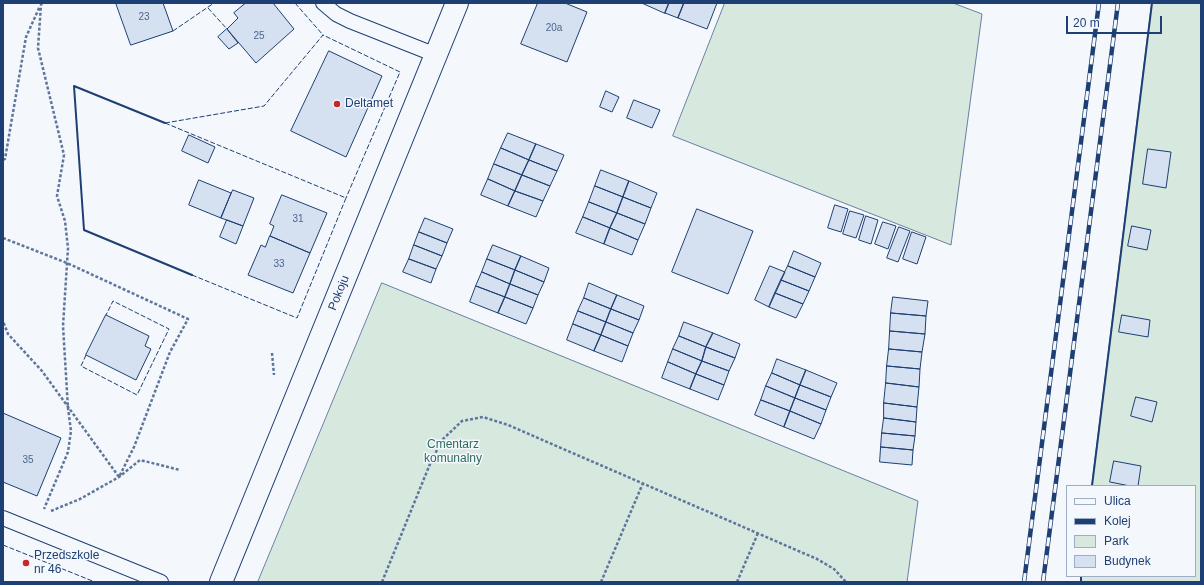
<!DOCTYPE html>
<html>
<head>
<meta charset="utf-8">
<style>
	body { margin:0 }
	#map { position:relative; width:1204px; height:585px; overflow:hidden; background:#f4f7fb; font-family:Arial,sans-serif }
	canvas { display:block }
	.frame { position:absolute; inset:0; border:4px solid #1d3f73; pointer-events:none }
	.legend { position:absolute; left:1066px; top:485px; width:130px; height:92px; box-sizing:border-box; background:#f4f7fb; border:1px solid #9eadc5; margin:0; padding:5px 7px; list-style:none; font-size:12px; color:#1d3f73 }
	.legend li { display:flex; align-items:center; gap:8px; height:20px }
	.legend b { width:20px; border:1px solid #9eadc5 }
	.scale { position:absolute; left:1066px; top:16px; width:96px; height:18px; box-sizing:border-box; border:2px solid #1d3f73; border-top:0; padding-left:5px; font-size:12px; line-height:14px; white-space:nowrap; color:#1d3f73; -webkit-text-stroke:3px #f4f7fb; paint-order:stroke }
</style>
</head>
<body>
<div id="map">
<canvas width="1204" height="585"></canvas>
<div class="frame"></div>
<ul class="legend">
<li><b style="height:5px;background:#f4f7fb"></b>Ulica</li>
<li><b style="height:5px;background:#1d3f73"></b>Kolej</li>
<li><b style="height:11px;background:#d7e8df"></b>Park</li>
<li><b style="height:11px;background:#d5e0f0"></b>Budynek</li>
</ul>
<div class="scale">20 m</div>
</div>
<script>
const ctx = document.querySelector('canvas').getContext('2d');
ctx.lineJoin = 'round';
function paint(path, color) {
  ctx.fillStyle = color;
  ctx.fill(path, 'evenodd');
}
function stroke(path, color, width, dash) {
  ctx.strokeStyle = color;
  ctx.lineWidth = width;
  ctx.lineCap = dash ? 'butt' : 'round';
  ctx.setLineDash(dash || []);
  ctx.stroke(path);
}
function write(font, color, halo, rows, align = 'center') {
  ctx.font = font + ' Arial,sans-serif';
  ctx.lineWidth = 3;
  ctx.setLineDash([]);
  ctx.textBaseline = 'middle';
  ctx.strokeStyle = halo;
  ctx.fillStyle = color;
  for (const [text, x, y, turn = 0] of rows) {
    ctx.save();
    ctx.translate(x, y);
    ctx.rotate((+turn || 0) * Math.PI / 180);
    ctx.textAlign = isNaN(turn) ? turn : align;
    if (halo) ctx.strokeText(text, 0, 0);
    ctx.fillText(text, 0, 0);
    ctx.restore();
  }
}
const green = new Path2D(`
	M725,3H953L982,14L951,245L673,136Z
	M1152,3H1201V582H1081V576H1195V486H1092Z
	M382,283L918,501L907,582H258Z`);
paint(green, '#d7e8df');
stroke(green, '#687fa3', 1);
const building = new Path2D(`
	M116,3H163L173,31L131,45Z
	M246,3H254L255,4L256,3H273L294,29L256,63L227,29L238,18L234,13Z
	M538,3H565L587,12L567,62L521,44Z
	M642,3H669L665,13Z
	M669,3H684L678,18L665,13Z
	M684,3H717L707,29L678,18Z
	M227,29L238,43L229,49L218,37Z
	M329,51L382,76L346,157L291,131Z
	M606,91L619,97L612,112L600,107Z
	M634,100L660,110L652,128L627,118Z
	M508,133L536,144L529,160L501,148Z
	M189,135L215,147L208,163L182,151Z
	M536,144L564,155L557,171L529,160Z
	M501,148L529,160L522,175L494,164Z
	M1148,149L1171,152L1166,188L1143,184Z
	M529,160L557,171L550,186L522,175Z
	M494,164L522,175L515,191L488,179Z
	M601,170L629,181L623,197L595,186Z
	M522,175L550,186L543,201L515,191Z
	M488,179L515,191L508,206L481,195Z
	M199,180L231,193L221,218L189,205Z
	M629,181L657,193L651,208L623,197Z
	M595,186L623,197L617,213L589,202Z
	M233,190L254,198L243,226L221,218Z
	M515,191L543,201L536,217L508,206Z
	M282,195L327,213L310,253L270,236L274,226L270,224Z
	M623,197L651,208L645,224L617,213Z
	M589,202L617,213L610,228L583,217Z
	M835,205L848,209L841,232L828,228Z
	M697,209L753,231L728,294L672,272Z
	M850,211L864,215L856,238L843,234Z
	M617,213L645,224L638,240L610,228Z
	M866,216L878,220L871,244L859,240Z
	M583,217L610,228L604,244L576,233Z
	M425,218L453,229L447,243L419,232Z
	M227,220L243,226L236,244L220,237Z
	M883,222L896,226L888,249L875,244Z
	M1132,226L1151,230L1147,250L1128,246Z
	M899,227L910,231L898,262L887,258Z
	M610,228L638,240L632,255L604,244Z
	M419,232L447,243L442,256L414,245Z
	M912,232L926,237L917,264L903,259Z
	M270,236L310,253L293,293L248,275L261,245L265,247Z
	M414,245L442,256L436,269L409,259Z
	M493,245L521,256L515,270L487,259Z
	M794,251L821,263L815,277L788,266Z
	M521,256L549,268L544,282L515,270Z
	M409,259L436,269L431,283L403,272Z
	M487,259L515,270L510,284L482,272Z
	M770,266L785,272L769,307L755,300Z
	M788,266L815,277L809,291L781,280Z
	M515,270L544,282L538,295L510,284Z
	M482,272L510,284L505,297L476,286Z
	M781,280L809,291L803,304L775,293Z
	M589,283L617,295L611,309L584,298Z
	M510,284L538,295L533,308L505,297Z
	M476,286L505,297L498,313L470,302Z
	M775,293L803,304L796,318L769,307Z
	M617,295L644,306L639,320L611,309Z
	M505,297L533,308L526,324L498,313Z
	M893,297L928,301L926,316L891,313Z
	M584,298L611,309L606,322L578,311Z
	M611,309L639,320L633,333L606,322Z
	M578,311L606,322L601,335L573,324Z
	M891,313L926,316L925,334L890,331Z
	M106,315L149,336L145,346L151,349L136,380L86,355Z
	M1122,315L1150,320L1148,337L1119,332Z
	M606,322L633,333L628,346L601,335Z
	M684,322L713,333L706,347L679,336Z
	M573,324L601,335L594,351L567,340Z
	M890,331L925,334L922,352L889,349Z
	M713,333L740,344L735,358L706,347Z
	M601,335L628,346L622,362L594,351Z
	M679,336L706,347L702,361L673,349Z
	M706,347L735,358L729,371L702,361Z
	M673,349L702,361L696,374L668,362Z
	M889,349L922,352L920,369L887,366Z
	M777,359L806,370L800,385L772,373Z
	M702,361L729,371L724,385L696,374Z
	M668,362L696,374L690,389L662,378Z
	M887,366L920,369L919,387L886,383Z
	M806,370L837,383L831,397L800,385Z
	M772,373L800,385L795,398L766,386Z
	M696,374L724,385L718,400L690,389Z
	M886,383L919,387L917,407L884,403Z
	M800,385L831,397L826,410L795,398Z
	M766,386L795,398L790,411L761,400Z
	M1136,397L1157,402L1152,422L1131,416Z
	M795,398L826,410L821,424L790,411Z
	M761,400L790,411L784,427L755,415Z
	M884,403L917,407L916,422L884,418Z
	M790,411L821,424L814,439L784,427Z
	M3,413L61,438L37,496L3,482Z
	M884,418L916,422L915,436L882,433Z
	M882,433L915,436L913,450L881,447Z
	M881,447L913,450L912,465L880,462Z
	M1114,461L1141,466L1138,486H1130L1110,482Z`);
paint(building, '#d5e0f0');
stroke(building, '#1d3f73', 1);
const lane = new Path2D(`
	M323,3L336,14L350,21L436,55
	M3,518L161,582`);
const street = new Path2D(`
	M221,582L457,3`);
stroke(lane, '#1d3f73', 16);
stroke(street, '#1d3f73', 24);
stroke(new Path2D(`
	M42,3L41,5L38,48L64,155L57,196L65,221L68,248L63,326L68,408L71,431L68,452L44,509
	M3,160L5,159L26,37L40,6
	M3,238L67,263L188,319L170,352L134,447L119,477L42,371L8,334L3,321
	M272,353L274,375
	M51,511L80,499L119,477L140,460L180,470
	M382,582L430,464L442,440L462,421L483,417L508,425L817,559L834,569L846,582
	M601,582L643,483
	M737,582L758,533`), '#5e769c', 2.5, [3, 2]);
stroke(lane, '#f4f7fb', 14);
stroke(street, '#f4f7fb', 22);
const rail = new Path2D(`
	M1024,582L1099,3
	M1043,582L1118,3`);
stroke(rail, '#1d3f73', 4.5);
stroke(rail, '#f4f7fb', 3, [9]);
stroke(new Path2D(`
	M295,3L323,35
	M208,8L227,29
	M173,31L214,3
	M165,123L346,198L297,318L192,275
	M165,123L264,106L323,35L400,72L346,198
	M86,355L81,366L137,395L169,329L113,301L106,315
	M3,545L95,582`), '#1d3f73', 1, [5, 2]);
stroke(new Path2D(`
	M165,123L74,86L84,230L192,275
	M1092,486L1152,3
	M1081,582V576`), '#1d3f73', 2);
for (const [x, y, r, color] of [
	[337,104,4,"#c62828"],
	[26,563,4,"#c62828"]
]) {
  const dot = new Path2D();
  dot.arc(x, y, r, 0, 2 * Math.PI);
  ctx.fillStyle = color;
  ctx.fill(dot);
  stroke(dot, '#f4f7fb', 1.5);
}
write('10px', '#4b6792', null, [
	["23",144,17],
	["20a",554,28],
	["25",259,36],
	["31",298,219],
	["33",279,264],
	["35",28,460]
]);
write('12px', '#1d3f73', '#f4f7fb', [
	["Deltamet",345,104],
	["Przedszkole",34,556],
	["nr 46",34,570]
], 'left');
write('12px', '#1d3f73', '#f4f7fb', [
	["Pokoju",339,293,-68]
]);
write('12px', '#2c6c60', '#f4f7fb', [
	["Cmentarz",453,445],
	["komunalny",453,459]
]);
</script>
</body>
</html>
